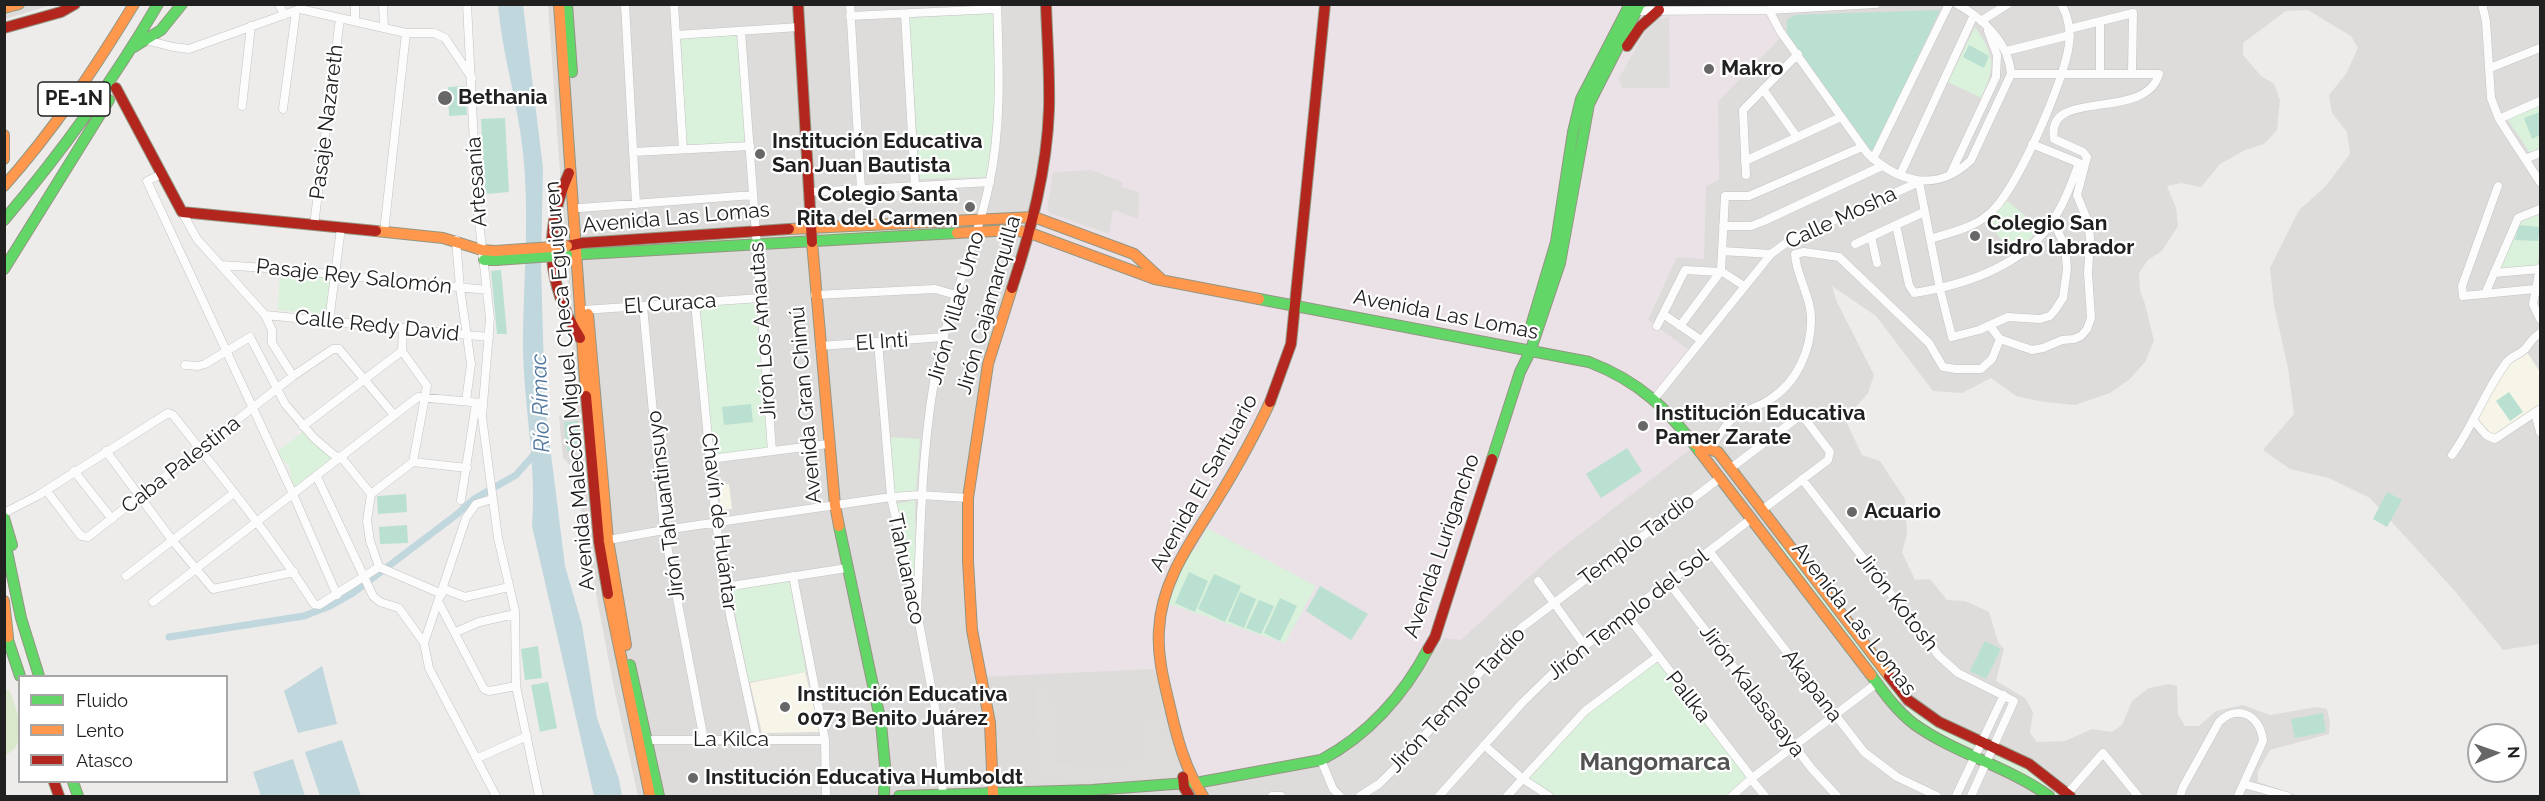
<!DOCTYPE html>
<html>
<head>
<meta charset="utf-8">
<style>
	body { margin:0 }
	#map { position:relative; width:2545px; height:801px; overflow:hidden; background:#eeecea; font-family:Raleway,sans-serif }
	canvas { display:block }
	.frame { position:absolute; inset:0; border:6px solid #202020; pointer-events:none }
	.legend { position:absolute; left:18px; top:675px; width:210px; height:108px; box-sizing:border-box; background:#fff; border:2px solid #a6a6a6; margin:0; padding:8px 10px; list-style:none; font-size:18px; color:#202020 }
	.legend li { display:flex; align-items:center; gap:12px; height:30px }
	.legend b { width:30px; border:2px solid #a6a6a6 }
	.north { position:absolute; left:2467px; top:723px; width:60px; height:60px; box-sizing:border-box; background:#fff; border:2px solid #a6a6a6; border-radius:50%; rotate:88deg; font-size:16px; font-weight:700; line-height:24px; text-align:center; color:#202020 }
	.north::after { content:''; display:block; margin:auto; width:21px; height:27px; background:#686767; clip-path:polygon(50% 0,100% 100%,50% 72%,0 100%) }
</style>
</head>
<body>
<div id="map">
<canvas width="2545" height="801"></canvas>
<div class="frame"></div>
<ul class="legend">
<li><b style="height:8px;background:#63d668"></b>Fluido</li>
<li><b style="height:8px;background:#ff974d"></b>Lento</li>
<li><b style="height:8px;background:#b3261e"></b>Atasco</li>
</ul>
<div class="north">N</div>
</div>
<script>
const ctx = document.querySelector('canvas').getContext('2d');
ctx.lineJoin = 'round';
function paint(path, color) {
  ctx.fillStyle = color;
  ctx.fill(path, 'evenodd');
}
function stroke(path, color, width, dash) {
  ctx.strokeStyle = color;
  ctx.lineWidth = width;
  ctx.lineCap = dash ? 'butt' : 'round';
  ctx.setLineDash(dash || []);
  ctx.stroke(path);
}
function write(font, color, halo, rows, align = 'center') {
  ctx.font = font + ' Raleway,sans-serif';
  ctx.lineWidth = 4.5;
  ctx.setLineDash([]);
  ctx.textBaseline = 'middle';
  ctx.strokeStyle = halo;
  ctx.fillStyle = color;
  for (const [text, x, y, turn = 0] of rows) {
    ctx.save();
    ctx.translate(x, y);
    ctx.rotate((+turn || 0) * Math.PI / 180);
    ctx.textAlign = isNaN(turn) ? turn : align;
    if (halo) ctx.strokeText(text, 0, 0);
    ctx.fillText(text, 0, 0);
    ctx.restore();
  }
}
paint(new Path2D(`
	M5,5H51L5,19Z
	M548,5H2540V644L2503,650L2453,589L2370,498L2329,478L2290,469L2263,450L2294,414L2288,368L2274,305L2270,268L2299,210L2325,187L2350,154L2347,132L2332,113L2329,95L2346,74L2358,48L2351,36L2308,10L2286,11L2243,43V55L2261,76L2274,84L2280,100L2277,130L2264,144L2245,150L2220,164L2201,187L2181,183L2167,186L2176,208L2178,226L2162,251L2148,260L2139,273L2140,291L2145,304L2154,341L2145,362L2130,379L2110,393L2075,405L2044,402L2016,396L1991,378L1962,393L1933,391L1876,316L1832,286L1836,300L1874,375L1868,393L1845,419L1862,455L1880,461L1905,499L1907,534L1902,552L1915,580L1930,579L1947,600L1965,601L1989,612L1998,642L2004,649L1996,681L2025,698L2033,712L2030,733L2037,742L2065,741L2092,729L2112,732L2122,725L2132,701L2149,688L2169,684L2177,686L2178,714L2185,726H2199L2216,711L2243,705L2270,715L2317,707L2327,709L2330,722L2329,734L2270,750L2258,771V782L2299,796H638L613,683L584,530L576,471L563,458L559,416L577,411Z`), '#dddcdb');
paint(new Path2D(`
	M1046,5H1776L1779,39L1718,102L1719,180L1706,186L1704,259L1677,257L1648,320L1689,350L1652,399L1692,448L1553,555L1461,640L1444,638L1387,703L1320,762L1188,782L1154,669L981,677L968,503L987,368L1030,230L1044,153Z`), '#ebe2e7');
paint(new Path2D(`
	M2527,352L2540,372V406L2494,437L2487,434L2476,421L2509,362Z
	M729,484L732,509L721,510L718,485Z
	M805,672L820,732L762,733L750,683Z`), '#f6f5e7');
paint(new Path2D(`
	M974,222L973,226L823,236V231Z
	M750,236L751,240L593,250V246Z
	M9,689C16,708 32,744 5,755V691Z`), '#dae8cc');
paint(new Path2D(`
	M993,13L995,97L988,177L920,179L909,18Z
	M1975,27C1995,56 1996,66 1981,98L1948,82Z
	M734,35L739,39L745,139L741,143L690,146L686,141L681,39Z
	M2540,103V149L2530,153L2506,117Z
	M2007,201L2041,228L2013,255L1988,222Z
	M2540,211V249L2537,268L2497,271L2520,219Z
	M280,270L331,277L329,315L278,310Z
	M758,302L770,449L716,456L713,454L700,306Z
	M304,431L331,457V461L295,488L292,486L289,466L276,453Z
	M890,437L920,439L916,492L894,493Z
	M915,500L916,580L913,581L896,504Z
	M1207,528L1316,586L1285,643L1169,604L1177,579L1191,551L1196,549Z
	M1781,541L1903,700L1899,703H1896L1776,547Z
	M789,579L806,672L749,682L730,589Z
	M1656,660L1748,777L1727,796H1557L1527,779L1591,708Z
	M1908,705L1976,742V749H1973C1947,738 1924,729 1905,708Z
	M1997,753L2016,760L2066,796H2053L1995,760Z`), '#daf1db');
paint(new Path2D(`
	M1940,10L1873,153L1787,36V20L1795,15Z
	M1969,45L1989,56L1984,68L1963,57Z
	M465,86L467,115L449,116L448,87Z
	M2540,112V135L2532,139L2524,118Z
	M505,118L509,192L485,194L481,119Z
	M2519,225L2540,227L2538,241L2515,240Z
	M501,270L507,334H497L491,271Z
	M2509,392L2523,412L2510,421L2496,401Z
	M751,404L753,422L724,425L722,407Z
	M578,421L581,450L567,451L564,422Z
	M1627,448L1642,471L1601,498L1586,474Z
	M2387,492L2402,500L2387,527L2373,519Z
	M406,494L407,512L378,514L377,496Z
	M407,525L408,543L380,544L379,527Z
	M1189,572L1208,581L1195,612L1175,603Z
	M1214,574L1241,586L1225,622L1198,609Z
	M1320,586L1368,614L1351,640L1306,611Z
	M1240,592L1256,599L1244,628L1228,621Z
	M1280,598L1297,606L1280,641L1264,633Z
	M1259,600L1274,606L1261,634L1246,628Z
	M1985,641L2001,649L1986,679L1970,671Z
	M538,646L542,678L525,680L521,649Z
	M548,682L557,728L540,732L531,685Z
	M2323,713L2326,732L2295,738L2291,719Z`), '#b9e0d1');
paint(new Path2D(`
	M1669,17L1670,88H1622L1621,82L1618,80L1646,31L1658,19Z
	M1091,170L1123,182L1122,187L1139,192L1138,219L1113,210L1109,234L1049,213L1047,209L1053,172Z
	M1054,682L1056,764L1144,761L1143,720L1162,718L1178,772L1174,775L1039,782L1036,683Z`), '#dedddc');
paint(new Path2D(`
	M498,5H523L543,168L541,266L545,406L565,566L582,625L597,718L619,779L622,796H594L532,526C537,467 524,408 523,349C523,284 530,218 523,153C518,103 502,54 498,5Z
	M322,666L337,724L298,733L284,691Z
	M342,740L361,796H320L305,752Z
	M293,759L305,796H261L253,772Z`), '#c0d7de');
stroke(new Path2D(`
	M169,637L304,616L330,606L353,593L456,515L474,499L516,475L538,450`), '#c0d7de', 7);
const street = new Path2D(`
	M279,4L284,15
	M355,4V21
	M383,4L384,28
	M467,4L477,204L490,318L482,417L498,538L515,611L516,686L539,796
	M625,4L636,204
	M674,4L683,149
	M850,4L861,189
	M2482,4L2486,21L2491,98L2499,119L2540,182
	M1769,10L1780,31L1867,153C1899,183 1937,193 1971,160L2011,74C2009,43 1984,19 1957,4
	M1635,11L1769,10L1876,4
	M905,14L915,186
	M850,16L997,9
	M1981,21L2008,4
	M2069,29L2133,13L2132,73
	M741,31L772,451
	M676,35L799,27
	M150,41L173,47L189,49L300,9L406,33H434L445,38L472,78
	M2007,51L2070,35
	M2490,68L2540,48
	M2100,73V22
	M1763,89L1797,137
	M242,106L251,26
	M283,109L296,11
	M2499,119L2540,101
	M633,152L750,146
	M1873,159L1949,4
	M2525,159L2540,153
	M1745,161L1841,117
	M1951,173L1996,77L1997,55L1988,31
	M162,174L147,181L293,494L337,595
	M1746,175L1743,110L1798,54
	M1900,175L1974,15
	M1919,182L1940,289L1952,337L1979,330L2008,317L2040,319L2050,316L2055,310L2063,298L2067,269L2065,246L2052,219
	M2498,186L2462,286L2463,296L2535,289
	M808,192L990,182
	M580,208L753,195
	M182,212L197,239L265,315L272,330V343L293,376
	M314,225L340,18
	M1896,225L1909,285L1914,293C1964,285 2018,268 2049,226C2063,207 2071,185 2079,163L2032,144
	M1723,226H1751L1764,221L1882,166
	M384,232L406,33
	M1871,236L1877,263
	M1930,239C1950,233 1973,228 1989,214C2016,192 2065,80 2069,44C2071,32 2068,15 2061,4
	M456,240L460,288L471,364L466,401
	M1855,244L1924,212
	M1722,251L1771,254
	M221,265L281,269L487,290
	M2540,268L2533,304L2540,319
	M1721,271L1725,196H1749L1862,147
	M1721,271L1744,286
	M2494,273L2540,269
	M2485,294L2518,218L2540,209
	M815,295L935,289L956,295
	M695,302L716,523L730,615L757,740
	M643,306L664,530L704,740
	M583,310L761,298
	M1663,314L1701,340
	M265,315L489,337
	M329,321L341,228
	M1657,326L1685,270L1720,272
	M1680,326L1721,271
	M2000,339L2032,350L2043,348L2062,340L2074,339L2081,336L2087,329L2091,318L2088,273L2090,238L2088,222L2077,195L2087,157L2083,152L2054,139C2045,86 2145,123 2159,74H2011
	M878,342L891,497L917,612L937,718L943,795
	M820,346L944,337
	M185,365L198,366L205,364L250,337L285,404L314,438L335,456L341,457L371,494
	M1655,398L1771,254L1790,240L1919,182
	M2535,413L2540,432
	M2474,421L2486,435L2495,439L2540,409
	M303,426L402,351
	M1711,449C1717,438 1723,428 1732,419C1742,411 1758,407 1769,400C1797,383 1812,349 1811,317C1811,296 1796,276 1795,254L1804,252L1839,257L1929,343L1943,367L1956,369H1981L1992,359L2000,339L1990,326
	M106,451L172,540L213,589L294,572
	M2452,455C2473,426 2485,391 2506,363C2511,356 2519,355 2525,349C2532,341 2530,340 2540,333
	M710,459L828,444
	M413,462L467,468
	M1731,468L1797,418L1805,419L1830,452L1828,460L1762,510
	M74,471L112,519
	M317,477L373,596L380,602L399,608L424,643L429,668L496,796
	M1802,479L1939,656L1958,673L2014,701L1971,796
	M46,490L81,536L88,537L293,376L333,349H339L394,415
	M461,500L476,403
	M4,513L37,496L168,413L173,415C222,477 272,538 314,604L319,605L379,567
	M608,540L664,530L891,497L920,495L968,498
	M1709,551L1864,752L1897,777L1937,796
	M379,567L370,541L367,521L371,494L413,462L427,386L402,351L403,328
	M379,567L442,594
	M126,576L234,493
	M793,576L825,740L826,796
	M1538,581L1585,646
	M1669,583L1812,769L1837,796
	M725,587L847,568
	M444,589L465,597L509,587
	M153,602L418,397L482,403
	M439,603L484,689L489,691L516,686
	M917,612C921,525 921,441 939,355C952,297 977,243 989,185C1002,126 999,65 997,4
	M1626,614L1752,778
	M456,632L479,622L515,614
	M424,643L466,518L476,504L492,499
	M644,740H825
	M1484,745L1523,779L1549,796
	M478,758L527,736
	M1321,760L1333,789L1340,796
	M1751,779L1765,796
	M2244,784L2287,796
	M2067,794L2103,753L2138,796
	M1272,796H1281
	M1360,796L1379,784L1403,760L1490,661L1521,628L1720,478
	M1439,796L1522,703L1565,661L1751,519
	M1507,796L1585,711L1657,657
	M1732,796L1752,778L1877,683
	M1956,796L2004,695
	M2180,796L2183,787L2219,722C2238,703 2261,716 2263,741L2238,796`);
const fast = new Path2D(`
	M567,4L572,72
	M134,47L161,30L182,4
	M4,220C62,152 113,81 158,4
	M567,255L957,233
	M484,260H496
	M4,269L109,100
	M1259,299L1589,362C1641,382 1667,409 1700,452
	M1531,326L1556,242L1573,132L1581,99L1630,4
	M1492,459L1520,372L1530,352L1560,263L1589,104L1640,4
	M4,518L12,545
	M839,526L881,723L885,766L884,796
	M4,537L21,618L39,676
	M4,628L20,676
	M630,665L659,796
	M1871,675C1884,693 1897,711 1914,724C1956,754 2007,766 2049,796
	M73,782L78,796
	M899,796L1092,790L1201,782L1321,760C1367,736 1404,695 1428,649`);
const slow = new Path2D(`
	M559,4L586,396
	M4,8L19,4
	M4,135V159
	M4,186C54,130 95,68 134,4
	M789,229L1034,217L1134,254L1161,279
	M376,231L443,238L482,250L495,251
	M957,233L1013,230L1030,233L1155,279L1259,299
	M812,242L835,505L839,526
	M588,314L608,540L626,645
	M1695,444L1718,452L1889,676
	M1700,452L1871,675
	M608,594L650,796
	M4,601L8,637
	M993,794L990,723L972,630L968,561V498L988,364L1012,288
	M1203,796C1185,769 1177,738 1170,707C1164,682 1157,656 1159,630C1161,580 1193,539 1218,498C1237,467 1255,435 1270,402`);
const jam = new Path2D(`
	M798,4L812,242
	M4,28L61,12L75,4
	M1627,46L1640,27L1659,10
	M116,88L182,212L376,231
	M569,173C543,232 546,283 580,338
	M568,246L582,243L789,229
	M1012,288C1031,230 1047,170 1049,109C1050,74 1047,39 1046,4
	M586,396L599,542L608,594
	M1270,402L1291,344L1325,4
	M1428,649L1435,637L1492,459
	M1889,676L1908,700L1939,722L2029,764L2070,796
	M1183,777L1184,787L1189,796
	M54,782L59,796`);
stroke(street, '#c4c3c2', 9);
stroke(fast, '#949683', 12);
stroke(slow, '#949683', 12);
stroke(jam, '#949683', 12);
stroke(street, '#fcfcfc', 8);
stroke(fast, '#63d668', 10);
stroke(slow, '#ff974d', 10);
stroke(jam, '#b3261e', 10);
const fastBridge = new Path2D(`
	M496,260L567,255`);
const slowBridge = new Path2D(`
	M495,251L567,246`);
stroke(fastBridge, '#949683', 12, []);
stroke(slowBridge, '#949683', 12, []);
stroke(fastBridge, '#63d668', 10);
stroke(slowBridge, '#ff974d', 10);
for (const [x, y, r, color] of [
	[1709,69,6,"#686767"],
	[445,98,8,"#686767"],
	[760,154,6,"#686767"],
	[970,207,6,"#686767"],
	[1975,236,6,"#686767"],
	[1643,426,6,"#686767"],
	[1852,512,6,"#686767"],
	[785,707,6,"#686767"],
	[693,778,6,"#686767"]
]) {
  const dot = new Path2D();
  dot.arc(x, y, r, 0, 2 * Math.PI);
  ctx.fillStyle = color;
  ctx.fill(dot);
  stroke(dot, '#fff', 2);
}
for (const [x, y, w] of [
	[74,99,72]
]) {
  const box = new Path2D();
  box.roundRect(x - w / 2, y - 17, w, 34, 4.5);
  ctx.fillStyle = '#fff';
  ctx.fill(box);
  stroke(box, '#202020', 1.5);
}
write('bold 20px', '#202020', null, [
	["PE-1N",74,99]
]);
write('bold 21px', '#202020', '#fff', [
	["Makro",1721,69],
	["Bethania",458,98],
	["Institución Educativa",772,142],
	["San Juan Bautista",772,166],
	["Colegio Santa",958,195,"right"],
	["Rita del Carmen",958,219,"right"],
	["Colegio San",1987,224],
	["Isidro labrador",1987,248],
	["Institución Educativa",1655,414],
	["Pamer Zarate",1655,438],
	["Acuario",1864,512],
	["Institución Educativa",797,695],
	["0073 Benito Juárez",797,719],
	["Institución Educativa Humboldt",705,778]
], 'left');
write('21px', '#202020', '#fff', [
	["Pasaje Nazareth",327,122,-83],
	["Artesanía",477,182,-94],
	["Avenida Las Lomas",676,218,-5],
	["Calle Mosha",1841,218,-25],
	["Pasaje Rey Salomón",354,277,6],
	["El Curaca",670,304,-4],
	["Jirón Cajamarquilla",989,305,-74],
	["Jirón Villac Umo",956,308,-74],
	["Avenida Las Lomas",1446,315,11],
	["Calle Redy David",377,326,6],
	["Jirón Los Amautas",763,331,-94],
	["El Inti",882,342,-4],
	["Avenida Malecón Miguel Checa Eguiguren",570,386,-95],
	["Avenida Gran Chimú",806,405,-95],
	["Caba Palestina",181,465,-38],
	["Avenida El Santuario",1204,483,-61],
	["Jirón Tahuantinsuyo",666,506,-97],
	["Chavín de Huántar",719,522,83],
	["Templo Tardio",1637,540,-37],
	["Avenida Lurigancho",1442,546,-71],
	["Tiahuanaco",906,569,78],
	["Jirón Kotosh",1897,602,52],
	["Jirón Templo del Sol",1628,615,-38],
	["Avenida Las Lomas",1854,619,52],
	["Akapana",1812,686,53],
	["Jirón Kalasasaya",1752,691,53],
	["Pallka",1688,697,52],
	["Jirón Templo Tardío",1457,700,-47],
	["La Kilca",731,740]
]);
write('italic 22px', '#5278a0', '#fff', [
	["Río Rímac",541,403,-92]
]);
write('bold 24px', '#535353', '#fff', [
	["Mangomarca",1655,763]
]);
</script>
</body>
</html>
